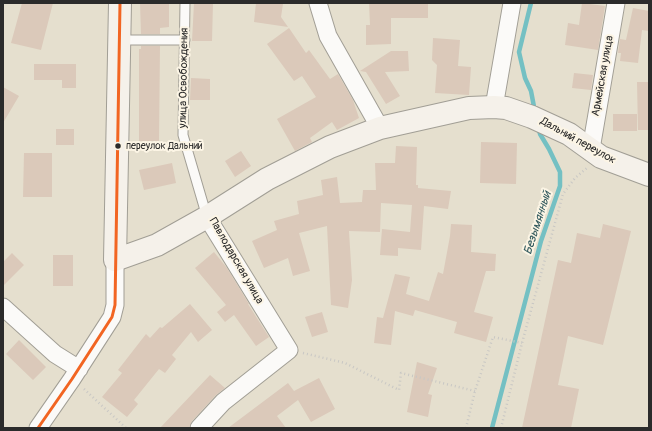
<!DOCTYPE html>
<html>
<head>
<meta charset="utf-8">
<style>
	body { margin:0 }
	#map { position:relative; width:652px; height:431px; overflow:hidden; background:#e5dfce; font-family:Pangolin,sans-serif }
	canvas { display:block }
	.frame { position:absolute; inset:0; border:4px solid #2b2b2b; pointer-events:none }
</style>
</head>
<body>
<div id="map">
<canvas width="652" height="431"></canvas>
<div class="frame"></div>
</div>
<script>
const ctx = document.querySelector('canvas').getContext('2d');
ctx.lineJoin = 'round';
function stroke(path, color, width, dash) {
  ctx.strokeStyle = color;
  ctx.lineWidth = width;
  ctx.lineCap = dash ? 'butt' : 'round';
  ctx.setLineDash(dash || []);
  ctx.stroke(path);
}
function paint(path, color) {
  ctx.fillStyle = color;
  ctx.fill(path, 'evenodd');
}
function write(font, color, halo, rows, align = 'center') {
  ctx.font = font + ' Pangolin,sans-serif';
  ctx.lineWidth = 4;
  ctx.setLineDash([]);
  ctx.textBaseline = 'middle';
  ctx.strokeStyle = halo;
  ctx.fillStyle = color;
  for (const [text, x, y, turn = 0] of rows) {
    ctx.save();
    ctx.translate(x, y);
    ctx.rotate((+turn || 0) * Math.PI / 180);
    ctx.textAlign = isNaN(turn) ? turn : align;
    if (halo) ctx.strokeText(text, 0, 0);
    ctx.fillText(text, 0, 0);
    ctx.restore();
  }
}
stroke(new Path2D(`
	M531,3L519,52L525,78L531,91L535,112
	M492,428L541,241L560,186V172L549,149L540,134L538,127`), '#74c0c3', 4.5);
paint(new Path2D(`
	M22,3H53L41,50L11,43Z
	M140,3H169V27L160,28V34H141Z
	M194,3H213L212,41H192Z
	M256,3L283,4L281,17L288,27L254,22Z
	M369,3H428V18H391V44L366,45V25H370Z
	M582,3L605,6L598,50L565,45L568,23L579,25Z
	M633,8L649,11V31L642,30L638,63L620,61L621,53H618L620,39L626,40Z
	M289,28L306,53L309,50L330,79L338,74L353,100L359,118L337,130L332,122L310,138L312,142L295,151L277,119L316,97L302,76L294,81L267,44Z
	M433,38L460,40L458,66L471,67L469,95L435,93L437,65L432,60Z
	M141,46H160L159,141H139V49H141Z
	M391,51H408L409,71L385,72L400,96L386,104L366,72L360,71Z
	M34,64H76V88H62V80H34Z
	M574,73L593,75L591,90L572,88Z
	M191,78L210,79V100H190Z
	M637,82H649V130H638Z
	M3,87L19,96L3,123Z
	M613,114H637V131H613Z
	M56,129H74V145H56Z
	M481,142L517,143L516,184L480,183Z
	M396,146L417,147L416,185H418V188L451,191L448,209L424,206L421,250L398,248V256L380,255L382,229L410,232L412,205L381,203L380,232L349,231L352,280L348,308L331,305L327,226L299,233L310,271L293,276L288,258L264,268L252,241L277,230L274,221L299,214L297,201L323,195L321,180L337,177L340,203L362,202L363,190H376L375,163H395Z
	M241,151L251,166L235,177L225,161Z
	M24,153H52V197H23Z
	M172,163L176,183L144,190L139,170Z
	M451,224L472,225L471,252L496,254L495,271H486L474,312L493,317L486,342L454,333L457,322L415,310L413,316L395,311L391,345L374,343L377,317L383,318L395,274L410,277L406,294L429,301L438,272L443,274L450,236Z
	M603,224L631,231L603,345L568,336L558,385L579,389L571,428H522L558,260L571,263L577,233L600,238Z
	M214,252L227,268L249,304H248L269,337L256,346L234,315L225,322L217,312L226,305L195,268Z
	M12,253L24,265L3,286V262Z
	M53,255H73V286H53Z
	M190,304L212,330L198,342L191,332L172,355L176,359L165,373L159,369L134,400L138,404L127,417L102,397L122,373L118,370L146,334L150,338L160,327L162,328Z
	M322,312L328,332L312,337L305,317Z
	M19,340L46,367L33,380L6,354Z
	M417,362L437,368L428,394L432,395L428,417L407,412Z
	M210,375L225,388L216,395L192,421L189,428H160Z
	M319,378L335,409L311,422L298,400L277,416L286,428H228L288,383L294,391Z`), '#dbc9ba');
const service = new Path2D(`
	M185,3L183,135L207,217
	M120,40H185`);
const minor = new Path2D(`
	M318,3L328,36L380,128
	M494,107L512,3
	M591,149L616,3
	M3,307L55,354L79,369
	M38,428L72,379L112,317L115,305V260
	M199,428L223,402L289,350L207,217`);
const secondary = new Path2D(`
	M120,3L115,260L157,245L207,217L267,179L330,147L380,128L469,108L494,107L506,108L532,117L569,134L601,157L649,175`);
stroke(service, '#a19e95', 11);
stroke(minor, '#a19e95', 19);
stroke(secondary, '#a19e95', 24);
stroke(new Path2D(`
	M303,353L345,363L399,390L401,373L475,391
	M84,389L126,428
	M466,428L475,391L493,337L522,343
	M501,428L522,343L563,194L575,178L587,168`), '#c8c7c4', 2.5, [1, 3]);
stroke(service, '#fbfaf8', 9);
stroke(minor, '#fbfaf8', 17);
stroke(secondary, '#f5f1ea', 22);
stroke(new Path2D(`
	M38,428L72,379L112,317L115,305L120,3`), '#f26522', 3);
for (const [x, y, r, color] of [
	[118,146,3.5,"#2b2b2b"]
]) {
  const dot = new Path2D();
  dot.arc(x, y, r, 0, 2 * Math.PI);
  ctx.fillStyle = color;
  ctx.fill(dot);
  stroke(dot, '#fcf5e5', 1.5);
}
write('10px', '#2b2b2b', '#fcf5e5', [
	["переулок Дальний",126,146]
], 'left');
write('11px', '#2b2b2b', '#fcf5e5', [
	["Армейская улица",603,76,-80],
	["улица Освобождения",184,78,-89],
	["Дальний переулок",578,141,29],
	["Павлодарская улица",236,261,60]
]);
write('italic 12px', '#335a5e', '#fcf5e5', [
	["Безымянный",538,223,-72]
]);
</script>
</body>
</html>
